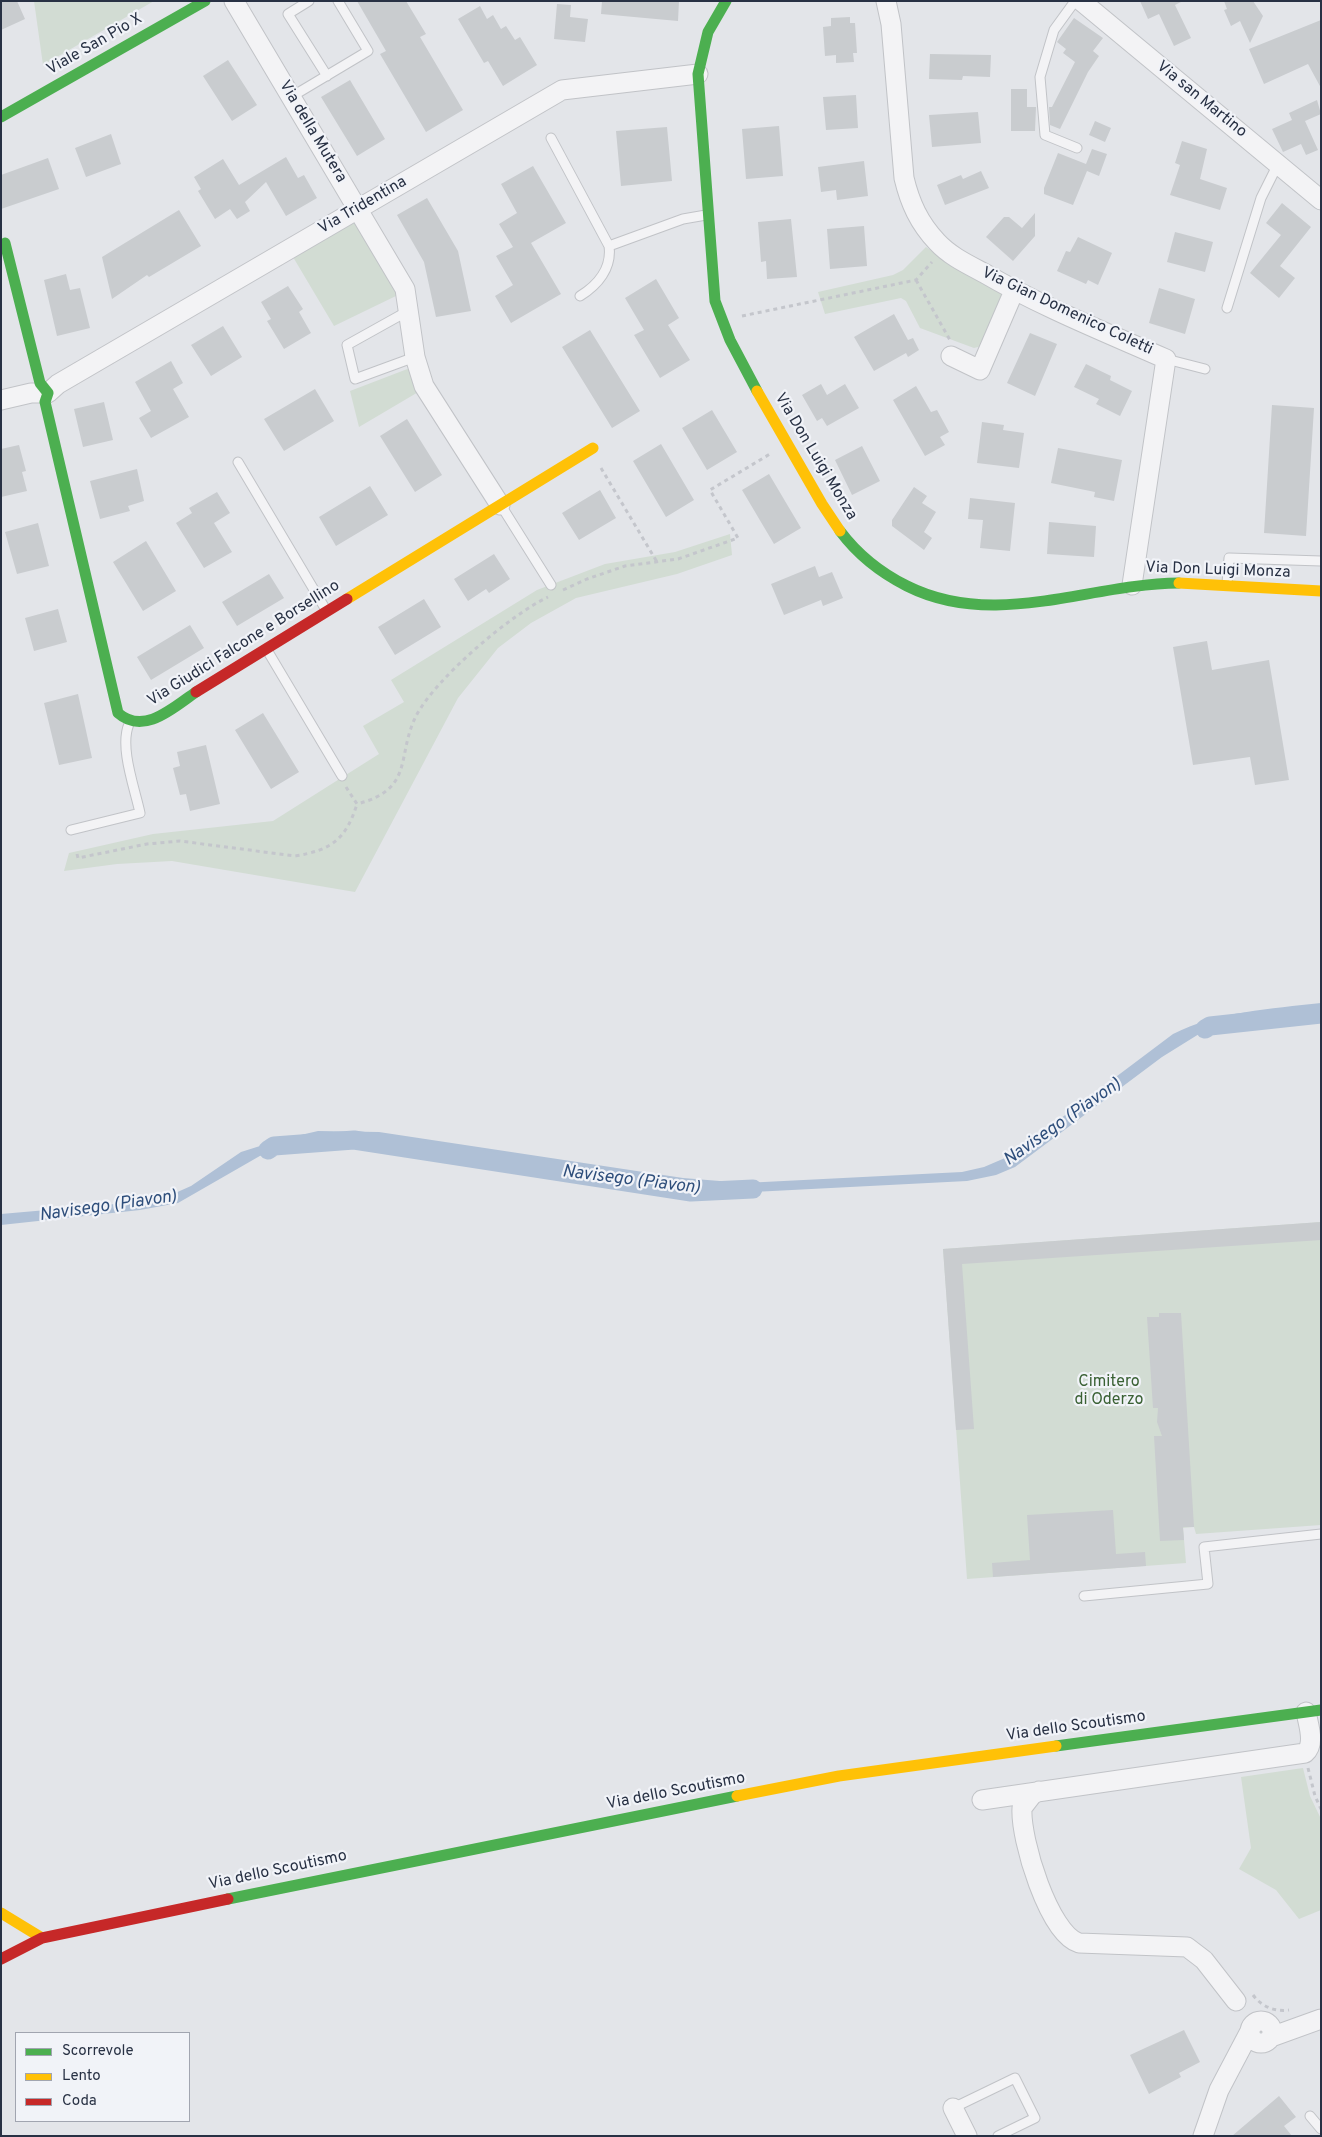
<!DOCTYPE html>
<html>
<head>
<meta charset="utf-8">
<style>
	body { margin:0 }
	#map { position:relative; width:1322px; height:2137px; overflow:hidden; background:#e3e5e9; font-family:Overpass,sans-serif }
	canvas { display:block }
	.frame { position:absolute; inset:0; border:2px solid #283144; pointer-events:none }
	.legend { position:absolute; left:15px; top:2032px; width:175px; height:90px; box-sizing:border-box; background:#f1f3f8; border:1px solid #a1a5b0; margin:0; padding:6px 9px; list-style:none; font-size:15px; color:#283144 }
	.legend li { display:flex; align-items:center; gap:10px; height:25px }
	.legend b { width:25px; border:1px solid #a1a5b0 }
</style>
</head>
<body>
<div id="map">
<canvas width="1322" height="2137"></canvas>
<div class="frame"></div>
<ul class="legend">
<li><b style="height:6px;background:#4caf50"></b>Scorrevole</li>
<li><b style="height:6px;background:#ffc107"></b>Lento</li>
<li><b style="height:6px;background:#c62828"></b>Coda</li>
</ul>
</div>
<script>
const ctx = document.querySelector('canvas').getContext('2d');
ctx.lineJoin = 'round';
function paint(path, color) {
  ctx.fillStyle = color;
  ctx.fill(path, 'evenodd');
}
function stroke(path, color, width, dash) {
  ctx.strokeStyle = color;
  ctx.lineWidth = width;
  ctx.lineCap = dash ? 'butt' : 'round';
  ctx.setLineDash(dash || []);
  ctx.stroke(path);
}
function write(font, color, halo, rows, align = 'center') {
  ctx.font = font + ' Overpass,sans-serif';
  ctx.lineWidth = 4.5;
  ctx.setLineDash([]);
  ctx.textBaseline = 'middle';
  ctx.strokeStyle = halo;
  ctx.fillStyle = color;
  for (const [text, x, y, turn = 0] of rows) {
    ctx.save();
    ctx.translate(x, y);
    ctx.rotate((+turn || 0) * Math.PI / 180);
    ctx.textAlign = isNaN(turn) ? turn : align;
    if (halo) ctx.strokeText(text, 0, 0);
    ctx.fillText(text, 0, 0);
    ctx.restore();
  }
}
paint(new Path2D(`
	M34,1H154L43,65Z
	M352,222H359L398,295L334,326L293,257Z
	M926,247L959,270L1005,294L982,346L974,348L920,328L906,301L901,298L825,314L818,292L893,275L903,270Z
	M410,368L420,391L359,427L350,391Z
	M730,534L732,555L677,574L576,598L531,623L498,648L458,698L355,892L172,861L117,864L64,871L69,853L153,834L273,821L379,754L363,726L404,702L391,680L537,590L605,564L675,552Z
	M1321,1222V1525L1196,1534L1194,1527L1183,1528L1186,1563L967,1579L943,1249Z
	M1303,1768L1310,1796L1321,1819V1910L1299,1919L1276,1890L1239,1869L1251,1848L1241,1777Z`), '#d2dcd3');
paint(new Path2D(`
	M1321,1003V1017L1240,1021L1199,1034L1162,1057L1015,1167L996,1175L967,1181L753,1192L657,1185L350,1138L307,1142L265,1153L178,1203L140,1210L1,1225V1214L127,1203L173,1194L191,1186L241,1152L279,1140L318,1131L379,1132L683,1178L744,1183L962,1172L984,1167L1012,1155L1173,1034C1219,1011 1270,1009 1321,1003Z`), '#afc0d6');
stroke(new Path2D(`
	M1205,1029L1210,1026L1321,1014
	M268,1150L274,1146L354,1140L691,1192L753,1189`), '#afc0d6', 19);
paint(new Path2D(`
	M1,1H17L25,19L1,30Z
	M357,1H406L426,34L420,37L463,110L426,132L380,54L386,51Z
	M602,1H679L678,21L601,14Z
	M1140,1H1183L1175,5L1191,38L1174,46L1159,14L1148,19Z
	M1224,1H1253L1263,16L1250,43L1240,21L1231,26L1224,10L1227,9Z
	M557,4L571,5L570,17L588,19L585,42L554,39Z
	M480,6L487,19L493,15L501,29L506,26L515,40L520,37L537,65L503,86L488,61L484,63L458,19Z
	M850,17V23H855L857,53H853L854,62L836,63V55L825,56L823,27L831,26V18Z
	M1074,18L1103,38L1093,51L1099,56L1088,72L1060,129L1050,125L1049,107H1052L1075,62L1063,53L1066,49L1057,42Z
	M1321,20V88L1308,64L1264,84L1249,49Z
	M930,54L991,55L990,77L963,76L962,80L929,79Z
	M228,60L257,105L232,121L203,76Z
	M350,80L385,139L357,156L321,97Z
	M1011,89H1027V107H1036L1035,131H1011Z
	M856,95L858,128L826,130L823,97Z
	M1317,100L1321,114L1305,121L1318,150L1306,155L1301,144L1283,152L1272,129L1292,120L1289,113Z
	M978,112L981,143L932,147L929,115Z
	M1095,121L1111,128L1105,142L1089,135Z
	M779,126L783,176L746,179L742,129Z
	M667,127L672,181L621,186L616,131Z
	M111,134L121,164L86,177L75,148Z
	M1182,141L1207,149L1200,179L1227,188L1220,210L1170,195L1180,165L1175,163Z
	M1092,149L1107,154L1099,176L1087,171L1073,205L1044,194V188L1058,153L1086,164Z
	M286,157L298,178L304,175L317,198L286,216L266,182L245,202L250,211L237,219L230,209L215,219L198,191L201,189L194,177L223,159L239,185Z
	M48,158L59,189L1,209V175Z
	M864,161L868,196L837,200L836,190L821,192L818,167Z
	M533,166L566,223L531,243L561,294L511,323L495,296L513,285L496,256L513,247L499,224L517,213L501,184Z
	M981,171L989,188L945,205L937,185L961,175L963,179Z
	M427,198L458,251L471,311L436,317L424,262L397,215Z
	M1282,203L1311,227L1280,266L1295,278L1279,298L1250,273L1281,235L1266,223Z
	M179,210L201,246L149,277L147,275L112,299L102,257Z
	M1035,213V236L1013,261L986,237L1004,217H1009L1022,228Z
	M791,219L797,277L767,279L766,261L761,262L758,222Z
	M864,226L867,266L830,269L827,229Z
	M1175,232L1213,242L1205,272L1167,262Z
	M1078,237L1112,253L1098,285L1088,280L1086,284L1057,271L1066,251L1070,252Z
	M66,274L70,290L80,288L90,328L57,336L44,280Z
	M656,279L679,318L668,325L690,360L660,378L634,335L644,330L625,298Z
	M288,286L303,309L299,312L311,333L284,349L267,321L271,319L261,302Z
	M1159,288L1195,299L1185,334L1149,323Z
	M894,314L908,340L913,338L919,350L908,357L906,353L874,371L854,337Z
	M223,326L242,357L211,376L191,345Z
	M590,330L640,411L612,428L562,347Z
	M1030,333L1057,344L1035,396L1007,383Z
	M171,361L183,383L173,389L189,417L151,438L139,418L151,411L135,382Z
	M1086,364L1111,376L1110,380L1132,391L1120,416L1096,404L1099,399L1074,387Z
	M821,384L827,395L845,384L859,408L827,426L822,418L817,421L802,395Z
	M916,386L931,412L937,410L949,432L940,437L945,445L925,456L893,400Z
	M315,389L334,421L284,451L264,419Z
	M104,402L113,440L83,447L74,409Z
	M1272,405L1314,408L1306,536L1264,533Z
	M712,410L737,452L707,470L682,428Z
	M407,419L442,475L415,492L380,436Z
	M982,422L1004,425L1003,430L1024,433L1019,468L977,463Z
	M661,444L694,500L666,517L633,461Z
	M19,445L26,471L22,472L27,491L1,497V449Z
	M862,446L880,481L852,495L835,460Z
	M1058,448L1122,460L1114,501L1094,497L1095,492L1051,483Z
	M137,469L144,501L128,506L130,511L100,519L90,481Z
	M769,474L801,528L774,544L742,490Z
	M370,486L388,515L336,546L319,517Z
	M914,487L927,496L922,503L936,512L924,532L932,538L924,550L892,526V520Z
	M600,490L616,518L579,540L562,513Z
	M217,492L230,513L214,523L232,552L204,568L176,523L192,513L189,508Z
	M970,498L1015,503L1010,551L980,548L983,520L968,519Z
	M1049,522L1096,526L1094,557L1047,554Z
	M38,523L49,566L17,574L5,532Z
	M146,541L176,591L143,611L113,562Z
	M494,554L510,579L489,593L486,589L468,601L454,579Z
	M815,566L819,577L832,572L843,598L823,606L821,600L784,615L771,584Z
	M269,574L284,598L237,626L222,602Z
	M424,599L441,627L395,655L378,627Z
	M58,609L67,642L34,651L25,618Z
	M190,625L204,648L151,680L137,657Z
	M1207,641L1212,670L1269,660L1289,780L1255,785L1250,757L1193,765L1173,647Z
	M78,694L92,758L59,765L44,703Z
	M263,713L299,772L271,789L235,730Z
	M206,745L220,804L190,811L186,794L180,795L173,768L180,766L177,752Z
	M1321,1222V1240L962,1264L974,1429L956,1430L943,1249Z
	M1159,1313H1181L1194,1527H1183L1184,1540L1160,1541L1154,1436H1162L1157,1422L1158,1408H1153L1147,1317H1159Z
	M1113,1510L1116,1554L1145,1552L1146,1566L993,1577L992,1563L1030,1560L1027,1515Z
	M1184,2030L1200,2062L1179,2073L1181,2077L1149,2094L1130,2055Z
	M1279,2096L1296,2117L1284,2126L1292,2136H1232Z`), '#c9cccf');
const lane = new Path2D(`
	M309,1L288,14L327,76
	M1075,1L1054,30L1040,77L1045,135L1077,148
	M291,97L368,51L338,1
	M551,138L609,246L683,219L706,215
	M580,296C598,285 612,268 609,246
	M1227,308L1261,198L1278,164
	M408,311L347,345L355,379L415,357
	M1166,359L1205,369
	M238,462L326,610
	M502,507L551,585
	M1227,583L1229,558L1321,561
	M267,650L342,776
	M71,830L140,813C135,789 119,747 129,724
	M1084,1596L1208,1584L1204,1547L1321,1534
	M953,2108L1015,2078L1035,2118L998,2136
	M1310,2116L1321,2129`);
const street = new Path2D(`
	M234,1L405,289L415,357L424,386L500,505
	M886,1L891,24L904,178C910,203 919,223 937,242C950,256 967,264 984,273C1042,307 1105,332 1166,359L1132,585
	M1081,1L1321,200
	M951,356L980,370L1014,291
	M1,400L31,393H48L58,384L562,90L698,74
	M1039,1791L1032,1795L1022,1808C1020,1839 1049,1934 1079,1943L1187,1947L1204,1960L1236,2001
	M982,1800L1305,1753C1316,1744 1308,1724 1306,1712
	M1250 2032a11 11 0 1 1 22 0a11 11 0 1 1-22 0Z
	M1271,2037L1321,2019
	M953,2108L967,2136
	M1203,2136L1219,2090L1249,2033`);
stroke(lane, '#c1c3c7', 11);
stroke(street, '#c1c3c7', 21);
stroke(new Path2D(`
	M916,280L950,340
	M742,316L916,280L932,262
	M601,468L657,562
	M563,590L587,579L625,566L678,559L738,538L710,490L770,454
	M346,787L357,804C415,789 396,756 416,716C436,678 510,615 548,597
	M77,854L78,858L147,844L180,841L295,856C332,850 346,839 357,804
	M1308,1768L1315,1796L1321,1809
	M1253,1995C1262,2007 1275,2012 1289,2010`), '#c4c6cc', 3, [4, 4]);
stroke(lane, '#f3f3f5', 9);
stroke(street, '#f3f3f5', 19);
stroke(new Path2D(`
	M726,1L708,32L698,74L715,301L730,340L757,391
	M1,117L205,1
	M5,243L40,383L48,393L45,402L118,713C144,736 174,707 196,692
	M840,531C858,555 881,573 907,586C995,630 1087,584 1179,583
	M1056,1746L1321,1710
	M228,1899L737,1796`), '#4caf50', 11);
stroke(new Path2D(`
	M757,391L822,504L840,531
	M1179,583L1321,591
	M347,599L593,448
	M737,1796L839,1776L1056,1746
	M1,1913L42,1938`), '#ffc107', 11);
stroke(new Path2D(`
	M196,692L347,599
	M1,1959L42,1938L228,1899`), '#c62828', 11);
write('16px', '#283144', '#f1f3f8', [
	["Viale San Pio X",95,45,-30],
	["Via san Martino",1201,100,39],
	["Via della Mutera",312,132,59],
	["Via Tridentina",363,206,-30],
	["Via Gian Domenico Coletti",1067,312,25],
	["Via Don Luigi Monza",815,457,59],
	["Via Don Luigi Monza",1218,571,2],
	["Via Giudici Falcone e Borsellino",244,644,-32],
	["Via dello Scoutismo",1076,1727,-8],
	["Via dello Scoutismo",676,1792,-11],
	["Via dello Scoutismo",278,1871,-12]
]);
write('16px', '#3a6134', '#f1f3f8', [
	["Cimitero",1109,1383],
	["di Oderzo",1109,1401]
]);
write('italic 18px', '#2e4e7b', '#f1f3f8', [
	["Navisego (Piavon)",1063,1123,-35],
	["Navisego (Piavon)",631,1181,7],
	["Navisego (Piavon)",108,1207,-8]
]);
</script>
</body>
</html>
